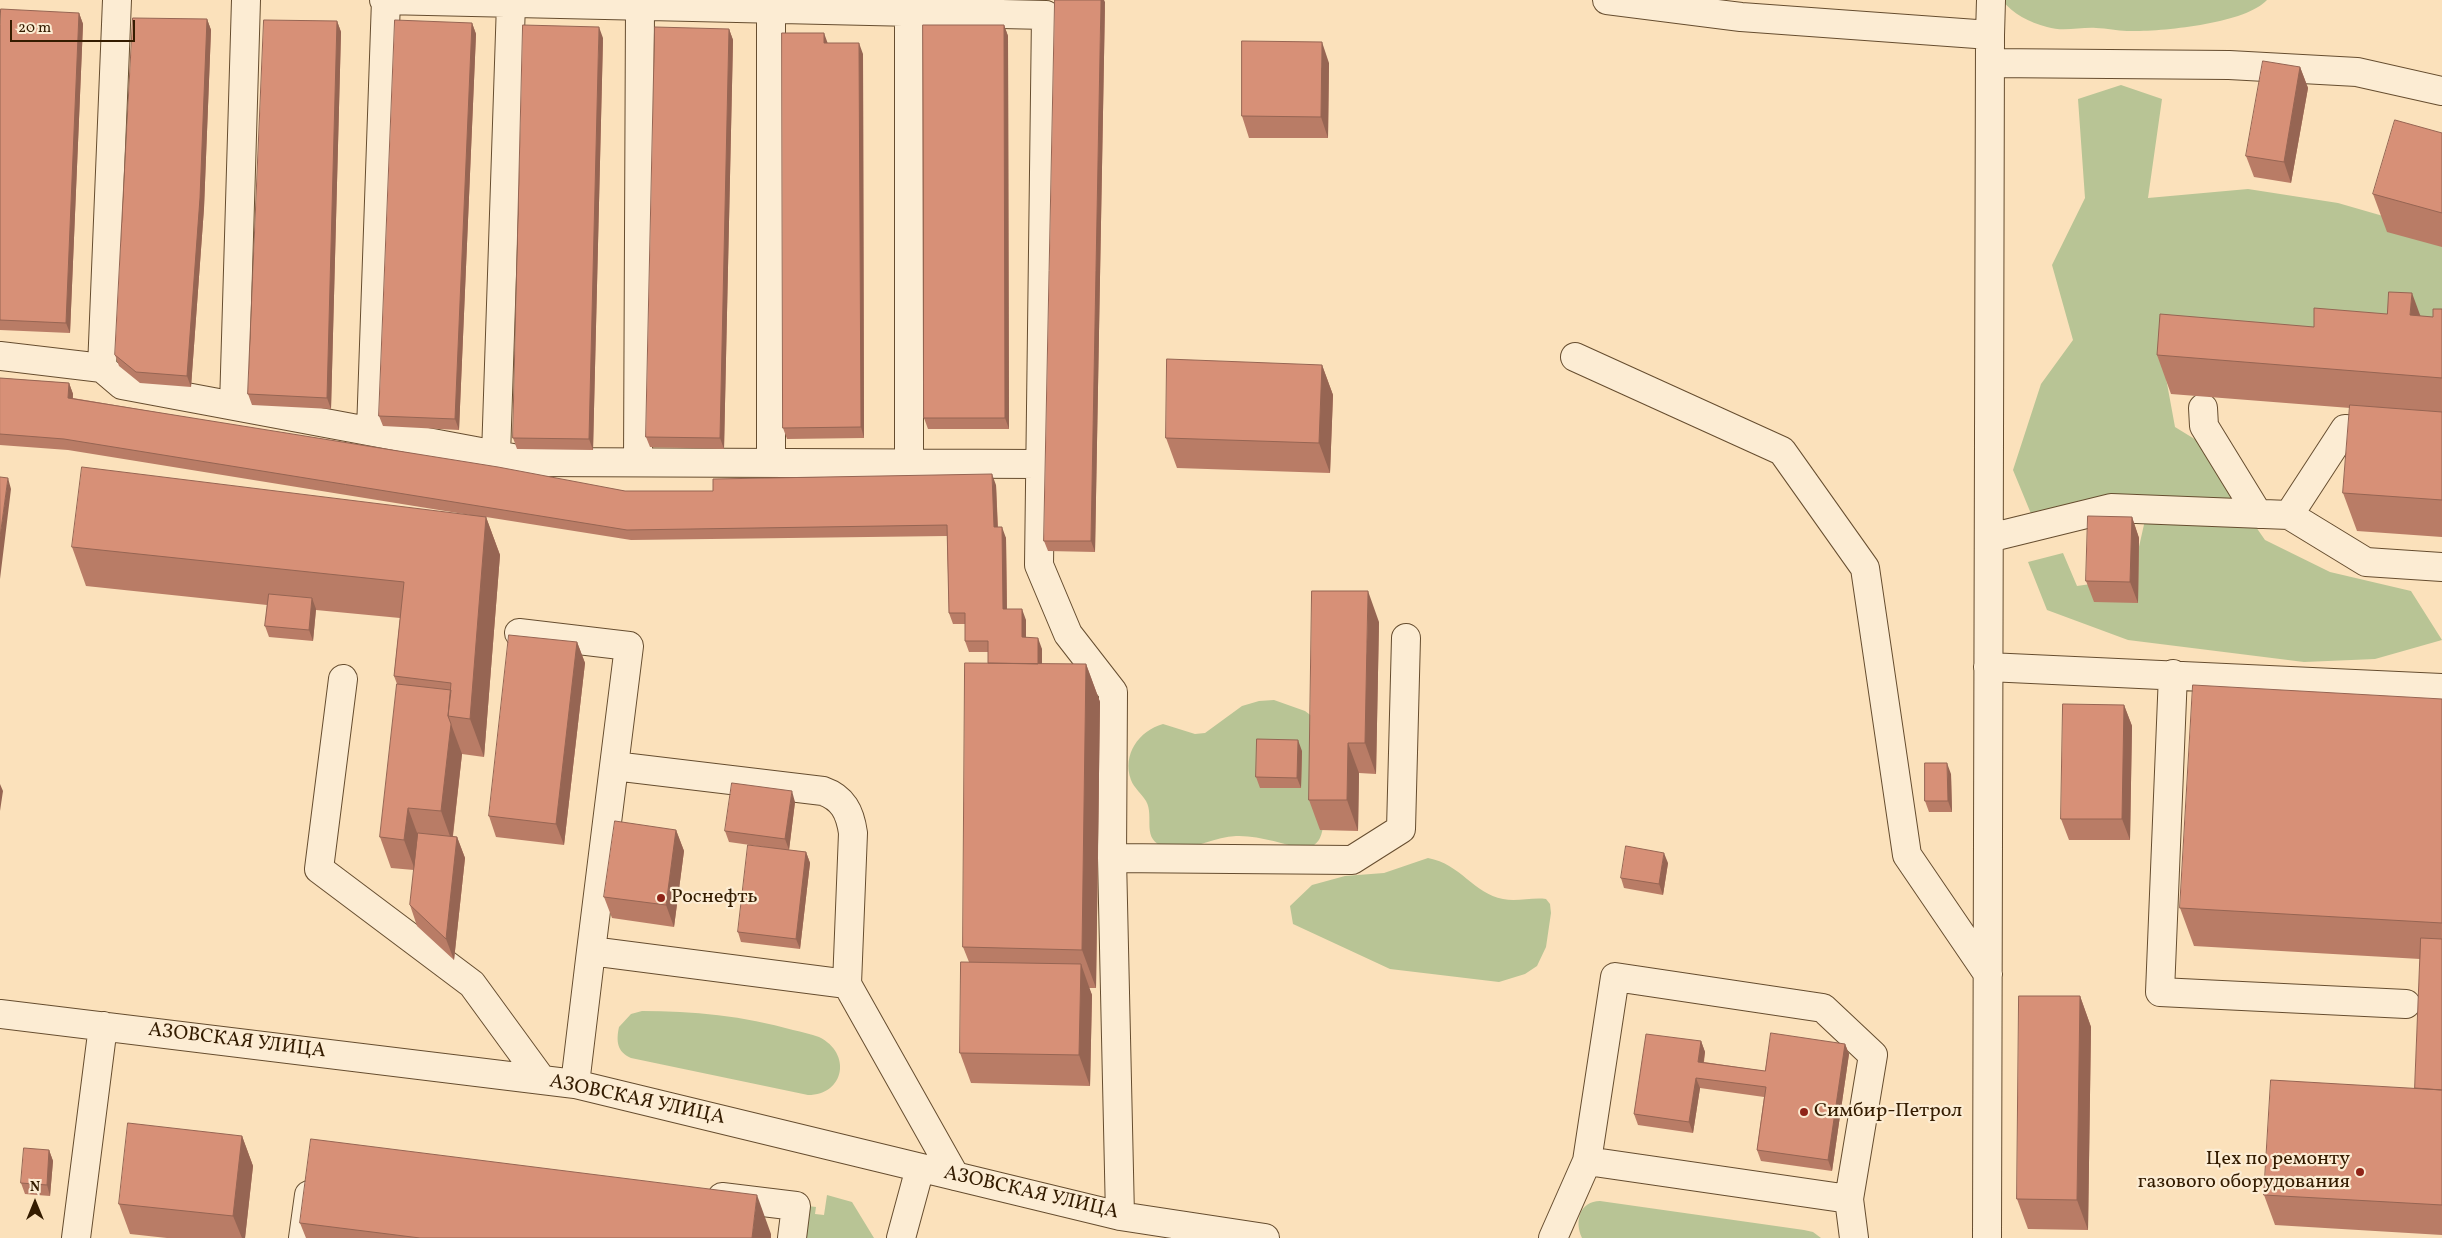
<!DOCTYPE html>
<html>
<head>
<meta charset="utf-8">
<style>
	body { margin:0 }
	#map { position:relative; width:2442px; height:1238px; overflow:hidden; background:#fbe1bb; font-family:Vollkorn,serif }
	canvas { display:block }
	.north { position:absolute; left:10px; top:1178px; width:50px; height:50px; -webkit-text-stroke:4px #fcecd3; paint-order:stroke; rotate:0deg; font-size:14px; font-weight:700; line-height:20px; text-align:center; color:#341c00 }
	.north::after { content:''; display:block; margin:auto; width:18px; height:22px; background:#341c00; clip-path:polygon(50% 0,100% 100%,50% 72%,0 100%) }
	.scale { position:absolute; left:10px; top:20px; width:125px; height:22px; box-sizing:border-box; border:2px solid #341c00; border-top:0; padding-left:6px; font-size:15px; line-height:18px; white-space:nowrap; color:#341c00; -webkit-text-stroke:4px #fcecd3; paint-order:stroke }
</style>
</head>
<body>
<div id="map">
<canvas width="2442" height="1238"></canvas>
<div class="north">N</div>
<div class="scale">20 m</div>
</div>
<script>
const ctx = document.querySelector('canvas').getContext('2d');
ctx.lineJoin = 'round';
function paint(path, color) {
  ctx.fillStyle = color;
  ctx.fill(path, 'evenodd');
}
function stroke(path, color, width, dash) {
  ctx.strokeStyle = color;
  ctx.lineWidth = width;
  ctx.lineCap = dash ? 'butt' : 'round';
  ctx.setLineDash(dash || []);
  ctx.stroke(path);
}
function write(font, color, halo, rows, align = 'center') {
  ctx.font = font + ' Vollkorn,serif';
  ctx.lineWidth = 4.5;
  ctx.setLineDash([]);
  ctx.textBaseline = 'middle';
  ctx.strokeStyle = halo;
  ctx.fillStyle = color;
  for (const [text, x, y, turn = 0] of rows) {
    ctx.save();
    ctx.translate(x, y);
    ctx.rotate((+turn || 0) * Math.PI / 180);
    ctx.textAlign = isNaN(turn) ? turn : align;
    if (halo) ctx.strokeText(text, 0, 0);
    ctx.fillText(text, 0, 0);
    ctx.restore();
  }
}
paint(new Path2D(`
	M2002,0H2267C2245,24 2159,32 2127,31C2117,31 2107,28 2096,28C2080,27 2063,32 2047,27C2029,22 2013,14 2002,0Z
	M2121,85L2162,99L2148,198L2248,189L2338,203L2442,233V379L2166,378L2175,427L2214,451L2233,494L2265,540L2330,572L2411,591L2442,640L2375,659L2304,662L2128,640L2047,610L2028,562L2063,553L2077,586L2132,578L2145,520L2034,521L2013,470L2041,384L2073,340L2052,265L2085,198L2078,99Z
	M1274,700L1305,711L1317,720L1323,827C1321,839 1318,844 1307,849C1284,845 1260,835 1236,836C1212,837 1189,853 1165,847C1140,840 1155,817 1146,801C1142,794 1134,788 1131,780C1122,754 1139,731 1163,724L1195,734L1205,733L1242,706L1259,701Z
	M1428,858C1461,864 1474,894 1503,899C1517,902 1532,897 1546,899L1550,904L1551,913L1546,947L1537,966L1525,974L1499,982L1390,969L1293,924L1290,906L1312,885L1345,876L1384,873Z
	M642,1011C692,1011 745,1016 793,1030C802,1032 811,1034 819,1037C852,1053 845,1095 808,1095L631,1058C617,1052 616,1041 619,1027L631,1014Z
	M827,1195L852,1202L874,1238H804L808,1206L816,1207L815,1214L824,1215Z
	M1600,1201L1804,1230L1813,1232L1821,1238H1582C1574,1221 1580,1201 1600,1201Z`), '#b8c495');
const minor = new Path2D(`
	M384,0L1046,15L1039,565L1068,634L1113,692L1112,858L1120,1216
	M1607,0L1741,17L1990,35L1987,1238
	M771,9V463
	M909,13V463
	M1990,35L1991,0
	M1990,63L2229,65L2357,72L2442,91
	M0,356L102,368L122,385L534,462L1040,464
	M1575,357L1782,451L1865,568L1907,855L1988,974
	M102,368L117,0
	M234,406L246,0
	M2203,408L2204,426L2258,514
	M371,431L386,0
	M496,455L511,3
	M638,462L640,6
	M2289,515L2345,429L2442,435
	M1989,538L2111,508L2289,515L2366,562L2442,567
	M519,633L629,646L614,766
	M1988,667L2442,688
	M2173,674L2160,992L2406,1004
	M343,679L319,869L472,984L542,1080
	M1112,858L1352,860L1401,829L1406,638
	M591,951L614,766L823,791C843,798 850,812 853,833L847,984
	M0,1014L575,1084L1120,1216L1265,1238
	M575,1084L591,951L847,984L955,1176
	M1587,1161L1615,977L1823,1008L1873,1055L1849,1199
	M722,1197L796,1206L792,1238
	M76,1238L103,1026
	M303,1238L309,1195
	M901,1238L920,1168
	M1553,1238L1587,1161L1849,1199L1854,1238`);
stroke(minor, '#664d2f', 30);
stroke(minor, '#fcecd3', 28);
paint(new Path2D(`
	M1105,2L1095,552L1048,551L1044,541Z
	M79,13L83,24L70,333L0,330V25Z
	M207,19L211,30L204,208L191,387L140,383L119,366L115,355Z
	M337,21L341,32L331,409L252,405L248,394Z
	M472,23L476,34L459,430L383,426L379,416Z
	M1004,25L1008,36L1009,429H928L924,418Z
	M729,29L733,40L724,449L650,447L646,437Z
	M603,38L593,450L517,449L513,438Z
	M828,43L863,54L864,438L787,439L783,428Z
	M1329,63L1328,138H1249L1242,116Z
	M2300,67L2308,88L2291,183L2254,177L2246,156Z
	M2442,133V247L2387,232L2373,194Z
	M2442,309V537L2357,531L2343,493L2350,408L2171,394L2157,355L2314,327L2420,316L2433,317Z
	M1322,365L1333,395L1330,473L1177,468L1166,438Z
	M0,378L69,383L73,394V398L625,491H713L996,485L998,527L1006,538L1007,609L1026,620V637L1042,649V664H1086L1100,702L1096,988H1089L1092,995L1090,1086L971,1083L960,1053L969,962L963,947L988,663V652H969L965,641V624H953L949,613L947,536L631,540L486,517L500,555L484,757L462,754L453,836L457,837L465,858L454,960L417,926L410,905L414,870L391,868L380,837L397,684L394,676L400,618L316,610L313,641L269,637L265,626L267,605L86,586L72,547L470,515L68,450L0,445Z
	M2132,517L2139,538L2138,603L2094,602L2086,581Z
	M1379,622L1376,774L1359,773L1358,831L1320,830L1309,800Z
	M577,642L585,663L564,845L496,837L489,816Z
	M2442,699V1235L2275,1225L2264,1195L2415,1088L2420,959L2194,946L2180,908Z
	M2124,705L2132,726L2130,840H2069L2061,819Z
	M1302,751L1301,788H1260L1256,777Z
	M1951,774L1952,812H1929L1925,801Z
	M795,802L789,850L806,852L810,863L800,949L741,942L738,932L771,848L729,842L725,831Z
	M676,830L684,851L674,927L612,918L604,897Z
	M1668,863L1663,895L1624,888L1621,878Z
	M2080,996L2091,1027L2088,1230L2028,1229L2017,1199Z
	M1701,1041L1705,1052L1704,1062L1765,1071L1845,1044L1849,1054L1832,1171L1761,1161L1757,1150L1764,1097L1700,1088L1693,1133L1638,1125L1634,1114Z
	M242,1136L253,1166L245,1238H167L130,1234L119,1204Z
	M49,1150L53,1161L50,1196L25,1194L21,1183Z
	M300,1223L771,1234V1238H306Z`), '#b97c66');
paint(new Path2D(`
	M1101,0H1104L1105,2L1095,552L1091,541Z
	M79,13L83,24L70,333L66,323Z
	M207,19L211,30L204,208L191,387L187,376Z
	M337,21L341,32L331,409L327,398Z
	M472,23L476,34L459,430L455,419Z
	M1004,25L1008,36L1009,429L1005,418Z
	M599,27L603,38L593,450L589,439Z
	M729,29L733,40L724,449L720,438Z
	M824,33L828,44L824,43Z
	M1322,42L1329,63L1328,138L1321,117Z
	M859,43L863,54L864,438L861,427Z
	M2300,67L2308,88L2291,183L2284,162Z
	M2412,293L2426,331L2410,315Z
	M1322,365L1333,395L1330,473L1319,443Z
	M69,383L73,394L72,408L68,398Z
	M992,474L996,485L998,538L994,527Z
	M8,478L11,489L0,579V537Z
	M486,517L500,555L484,757L470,719Z
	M2132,517L2139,538L2138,603L2130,582Z
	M1002,527L1006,538L1007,620L1003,609Z
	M1368,591L1379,622L1376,774L1365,743Z
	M312,598L316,609L313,641L309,630Z
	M1022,609L1026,620V648L1022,637Z
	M1038,638L1042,649V675L1038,664Z
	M577,642L585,663L564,845L556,824Z
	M1086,664L1100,702L1096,988L1082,950Z
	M2124,705L2132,726L2130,840L2122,819Z
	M451,724L462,754L452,842L441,811Z
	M1298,740L1302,751L1301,788L1297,778Z
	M1348,743L1359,773L1358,831L1347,800Z
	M1947,763L1951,774L1952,812L1948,801Z
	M0,784L3,791L0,811Z
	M792,791L795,802L789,850L785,839Z
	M408,808L419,838L415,870L404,840Z
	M676,830L684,851L674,927L666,905Z
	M457,837L465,858L454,960L446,939Z
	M806,852L810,863L800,949L796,939Z
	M1664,853L1668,863L1663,895L1659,884Z
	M1081,964L1092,995L1090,1086L1079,1055Z
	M2080,996L2091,1027L2088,1230L2077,1200Z
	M1701,1041L1705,1052L1702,1072L1698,1062Z
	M1845,1044L1849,1054L1832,1171L1828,1160Z
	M1696,1078L1700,1088L1693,1133L1689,1122Z
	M242,1136L253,1166L245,1238H242L233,1216Z
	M49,1150L53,1161L50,1196L47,1185Z
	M757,1195L771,1234V1238H752Z`), '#966553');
const building = new Path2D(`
	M1055,0H1101L1091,541H1044Z
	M1,9L79,13L66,323L0,320V25Z
	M133,18L207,19L200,198L187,376L136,372L115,355Z
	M264,20L337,21L327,398L248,394Z
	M395,20L472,23L455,419L379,416Z
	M523,25L599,27L589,439L513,438Z
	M923,25H1004L1005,418H924Z
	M655,27L729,29L720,438L646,437Z
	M782,33H824V43H859L861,427L783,428Z
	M1242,41L1322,42L1321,117L1242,116Z
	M2263,61L2300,67L2284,162L2246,156Z
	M2395,120L2442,133V213L2373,194Z
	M2389,292L2412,293L2410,315L2433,317V309H2442V378L2157,355L2160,314L2314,327V308L2387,314Z
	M1167,359L1322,365L1319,443L1166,438Z
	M0,378L69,383L68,398L498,467L625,491H713V479L992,474L994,527H1002L1003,609H1022V637L1038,638V664L988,663V641H965V613H949L947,525L627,530L64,439L0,434Z
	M2350,405L2442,412V500L2343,493Z
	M82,467L486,517L470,719L448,716L451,683L394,676L404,582L72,547Z
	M0,477L8,478L0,537Z
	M2088,516L2132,517L2130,582L2086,581Z
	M1312,591H1368L1365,743H1348L1347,800H1309Z
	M269,594L312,598L309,630L265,626Z
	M509,635L577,642L556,824L489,816Z
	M965,663L1086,664L1082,950L963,947Z
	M397,684L451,690L448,716L451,724L441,811L408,808L404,840L380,837Z
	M2193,685L2442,699V923L2180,908Z
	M2063,704L2124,705L2122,819H2061Z
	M1257,739L1298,740L1297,778L1256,777Z
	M1925,763H1947L1948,801H1925Z
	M732,783L792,791L785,839L725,831Z
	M615,821L676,830L666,905L604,897Z
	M418,833L457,837L446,939L410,905Z
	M748,845L806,852L796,939L738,932Z
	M1626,846L1664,853L1659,884L1621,878Z
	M2421,938L2442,939V1090L2415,1088Z
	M961,962L1081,964L1079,1055L960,1053Z
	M2019,996H2080L2077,1200L2017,1199Z
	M1771,1033L1845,1044L1828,1160L1757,1150L1766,1087L1696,1078L1689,1122L1634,1114L1646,1034L1701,1041L1698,1062L1765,1071Z
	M2271,1080L2442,1090V1205L2264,1195Z
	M128,1123L242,1136L233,1216L119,1204Z
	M311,1139L757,1195L752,1238H420L300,1223Z
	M24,1148L49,1150L47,1185L21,1183Z`);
paint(building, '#d79077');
stroke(building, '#966553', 1);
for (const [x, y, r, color] of [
	[661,898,5,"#8f2418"],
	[1804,1112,5,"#8f2418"],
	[2360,1172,5,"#8f2418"]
]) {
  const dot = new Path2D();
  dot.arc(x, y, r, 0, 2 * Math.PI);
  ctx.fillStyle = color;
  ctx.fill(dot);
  stroke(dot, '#fcecd3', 2);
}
write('20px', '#341c00', '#fcecd3', [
	["Роснефть",671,898],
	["Симбир-Петрол",1814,1112],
	["Цех по ремонту",2350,1160,"right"],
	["газового оборудования",2350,1183,"right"]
], 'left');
write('20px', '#341c00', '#fcecd3', [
	["АЗОВСКАЯ УЛИЦА",237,1042,7],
	["АЗОВСКАЯ УЛИЦА",637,1101,12],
	["АЗОВСКАЯ УЛИЦА",1031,1194,13]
]);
</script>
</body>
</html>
